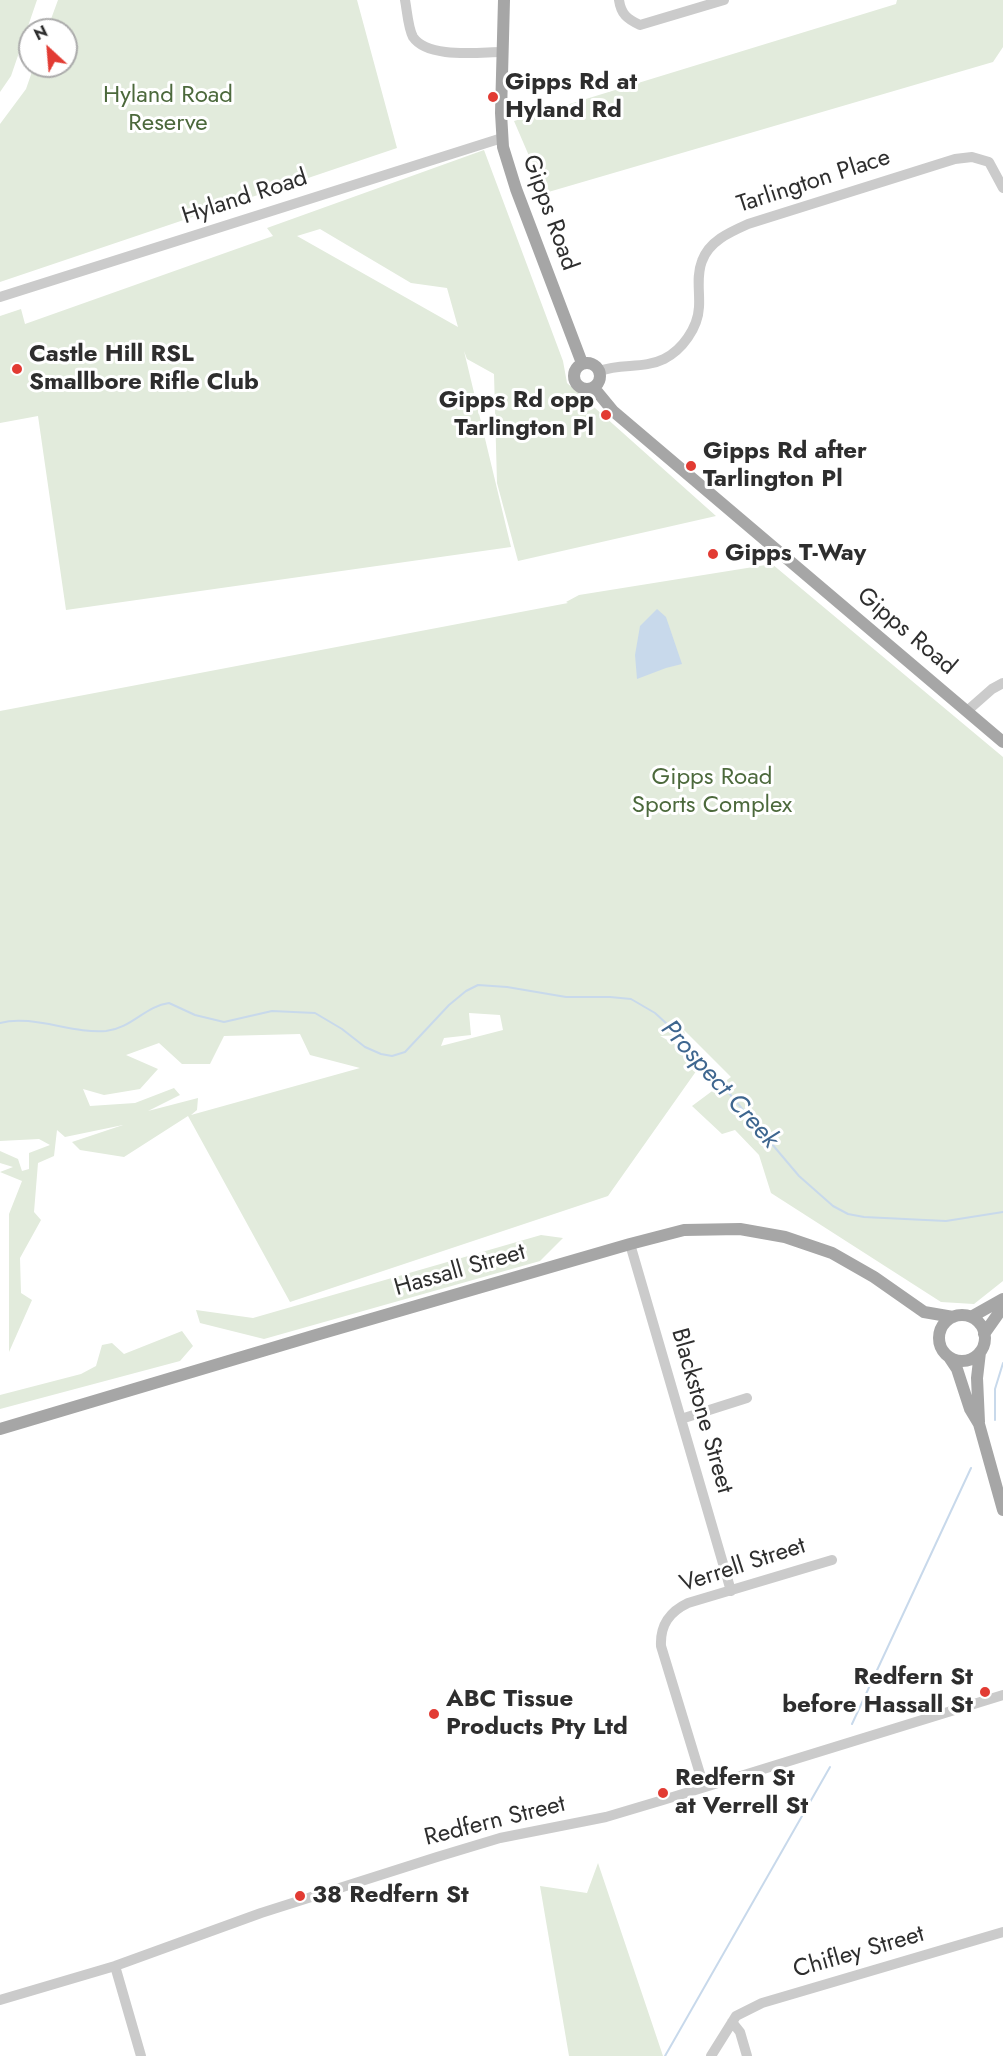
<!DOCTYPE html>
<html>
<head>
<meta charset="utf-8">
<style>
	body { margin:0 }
	#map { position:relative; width:1003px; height:2056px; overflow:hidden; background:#fff; font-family:Jost,sans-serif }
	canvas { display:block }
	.north { position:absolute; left:18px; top:18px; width:60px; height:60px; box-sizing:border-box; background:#fff; border:2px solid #ababab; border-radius:50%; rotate:334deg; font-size:16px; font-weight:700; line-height:24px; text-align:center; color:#2e2e2e }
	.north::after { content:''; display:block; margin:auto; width:21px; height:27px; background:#e23b33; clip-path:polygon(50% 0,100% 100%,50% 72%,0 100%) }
</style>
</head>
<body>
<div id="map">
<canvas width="1003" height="2056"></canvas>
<div class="north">N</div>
</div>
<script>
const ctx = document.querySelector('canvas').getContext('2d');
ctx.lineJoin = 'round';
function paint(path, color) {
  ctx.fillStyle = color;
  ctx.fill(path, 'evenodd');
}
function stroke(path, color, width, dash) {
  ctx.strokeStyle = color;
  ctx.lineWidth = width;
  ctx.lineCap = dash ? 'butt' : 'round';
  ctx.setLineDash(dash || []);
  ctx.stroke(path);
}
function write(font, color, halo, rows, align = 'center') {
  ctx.font = font + ' Jost,sans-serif';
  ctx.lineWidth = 6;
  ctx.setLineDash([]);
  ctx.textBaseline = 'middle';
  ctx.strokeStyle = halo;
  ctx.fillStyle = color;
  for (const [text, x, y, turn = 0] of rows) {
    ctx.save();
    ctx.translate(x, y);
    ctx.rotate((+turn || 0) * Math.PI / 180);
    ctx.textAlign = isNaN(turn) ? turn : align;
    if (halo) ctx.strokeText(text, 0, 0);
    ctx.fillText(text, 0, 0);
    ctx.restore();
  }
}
paint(new Path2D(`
	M0,0H37L11,76L0,92Z
	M58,0H357L397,148L0,282V124L26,89L34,66H66V30H47Z
	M897,0H1003V47L993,62L545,193L514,121L896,4Z
	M484,150L563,361L567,383L716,516L518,561L497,483L494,374L467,359L464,351L511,547L66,610L38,416L0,423V316L21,309L25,324L273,236L267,228ZM320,229L411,283L447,288L458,327L297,236Z
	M772,564L1003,757V1281L974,1304L941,1302L771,1193L759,1155L735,1130L722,1134L692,1106L731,1077L684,1030L685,1035L660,1036L704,1060L608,1196L290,1302L188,1116L124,1157L80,1150L72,1142L123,1125L65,1137L57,1130L54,1156L38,1163L34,1212L41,1220L20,1258L21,1293L32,1300L9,1352V1214L22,1181L0,1172L13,1167L0,1163V1151L18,1159L22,1171L29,1169V1153L50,1145L39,1139L0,1141V711L568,603L566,602L579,595ZM469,1013L500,1015L503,1030L441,1046L444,1038L471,1035ZM300,1034L310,1055L360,1068L191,1115L197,1110L198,1098L148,1111L180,1095L174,1088L135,1103L90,1106L83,1089L104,1095L140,1089L158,1069L126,1055L159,1043L182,1064H210L224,1036Z
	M541,1235L563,1238L540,1261L264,1339L200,1323L196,1310L253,1318Z
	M182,1331L193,1346L180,1361L0,1409V1395L81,1374L96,1366L102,1345L112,1343L124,1354Z
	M598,1863L663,2056H569L540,1886L587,1893Z`), '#e2ebdc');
paint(new Path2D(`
	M657,609L666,617L682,664L666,668L637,679L635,655L640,626Z`), '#c8d9eb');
stroke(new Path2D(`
	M0,1023C32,1014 72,1034 106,1031C132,1028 145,1006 169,1003L195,1015L224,1022L272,1011L315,1013L342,1029L365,1047L381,1054L392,1056L405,1052L449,1005L466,991L478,985L507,987L566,997H610L631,999L655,1013L691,1046L733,1098L799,1176L833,1206L848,1214L864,1217L946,1221L1003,1212
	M995,1420V1389L1003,1363
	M852,1724L971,1468
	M665,2056L830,1767`), '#c8d9eb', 2);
stroke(new Path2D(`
	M405,0C407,10 408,28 413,37C428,59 479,52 502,52
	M619,0C621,14 627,19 640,25L724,0
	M0,297L502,138
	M600,371C620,363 644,369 664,359C682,350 698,328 699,307C700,292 696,276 702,261C709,241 730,232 748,224L955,159L972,157L989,162L1003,188
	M967,711L992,689L1003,683
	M630,1244L731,1591
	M681,1419L747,1398
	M704,1787L661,1646C660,1625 669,1612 688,1603L832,1560
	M115,1966L141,2056
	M0,2000L115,1966L261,1913L437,1857L500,1838L606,1817L663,1800L1003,1695
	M732,2022L740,2032L747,2056
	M711,2056L736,2016L762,2003L1003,1932`), '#cbcbcb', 10);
stroke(new Path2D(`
	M504,0L501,113L503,147L516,189L582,363
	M574 376a13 13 0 1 1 26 0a13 13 0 1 1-26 0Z
	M594,388L613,411L1003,742
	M939 1338a23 23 0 1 1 46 0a23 23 0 1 1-46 0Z
	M971,1317L1003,1299
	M984,1334L1003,1307
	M949,1357L957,1369L970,1409L979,1424L1003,1510
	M979,1422L977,1378L980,1352
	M0,1429L316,1335L630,1244L684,1230L740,1229L785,1237L832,1253L874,1277L924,1312L953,1317`), '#a6a6a6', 12);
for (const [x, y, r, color] of [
	[493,97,6,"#e23b33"],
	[17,369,6,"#e23b33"],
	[606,415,6,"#e23b33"],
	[691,466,6,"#e23b33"],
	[713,554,6,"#e23b33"],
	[985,1692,6,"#e23b33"],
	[434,1714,6,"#e23b33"],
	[663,1793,6,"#e23b33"],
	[300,1896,6,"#e23b33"]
]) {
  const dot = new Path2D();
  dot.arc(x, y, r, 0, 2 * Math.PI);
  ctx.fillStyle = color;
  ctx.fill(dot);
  stroke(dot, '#fff', 2);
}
write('bold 24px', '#2e2e2e', '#fff', [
	["Gipps Rd at",505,83],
	["Hyland Rd",505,111],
	["Castle Hill RSL",29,355],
	["Smallbore Rifle Club",29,383],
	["Gipps Rd opp",594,401,"right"],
	["Tarlington Pl",594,429,"right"],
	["Gipps Rd after",703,452],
	["Tarlington Pl",703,480],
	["Gipps T-Way",725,554],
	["Redfern St",973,1678,"right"],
	["before Hassall St",973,1706,"right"],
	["ABC Tissue",446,1700],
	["Products Pty Ltd",446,1728],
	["Redfern St",675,1779],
	["at Verrell St",675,1807],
	["38 Redfern St",312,1896]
], 'left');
write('24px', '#4c693c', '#fff', [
	["Hyland Road",168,96],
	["Reserve",168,124],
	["Gipps Road",712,778],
	["Sports Complex",712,806]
]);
write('24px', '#2e2e2e', '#fff', [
	["Tarlington Place",814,182,-18],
	["Hyland Road",245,198,-18],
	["Gipps Road",549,213,70],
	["Gipps Road",906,632,40],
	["Hassall Street",460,1271,-16],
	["Blackstone Street",701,1411,74],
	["Verrell Street",743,1566,-18],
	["Redfern Street",495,1822,-14],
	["Chifley Street",859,1953,-16]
]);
write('italic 26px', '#3e668f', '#fff', [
	["Prospect Creek",719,1085,48]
]);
</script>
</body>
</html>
